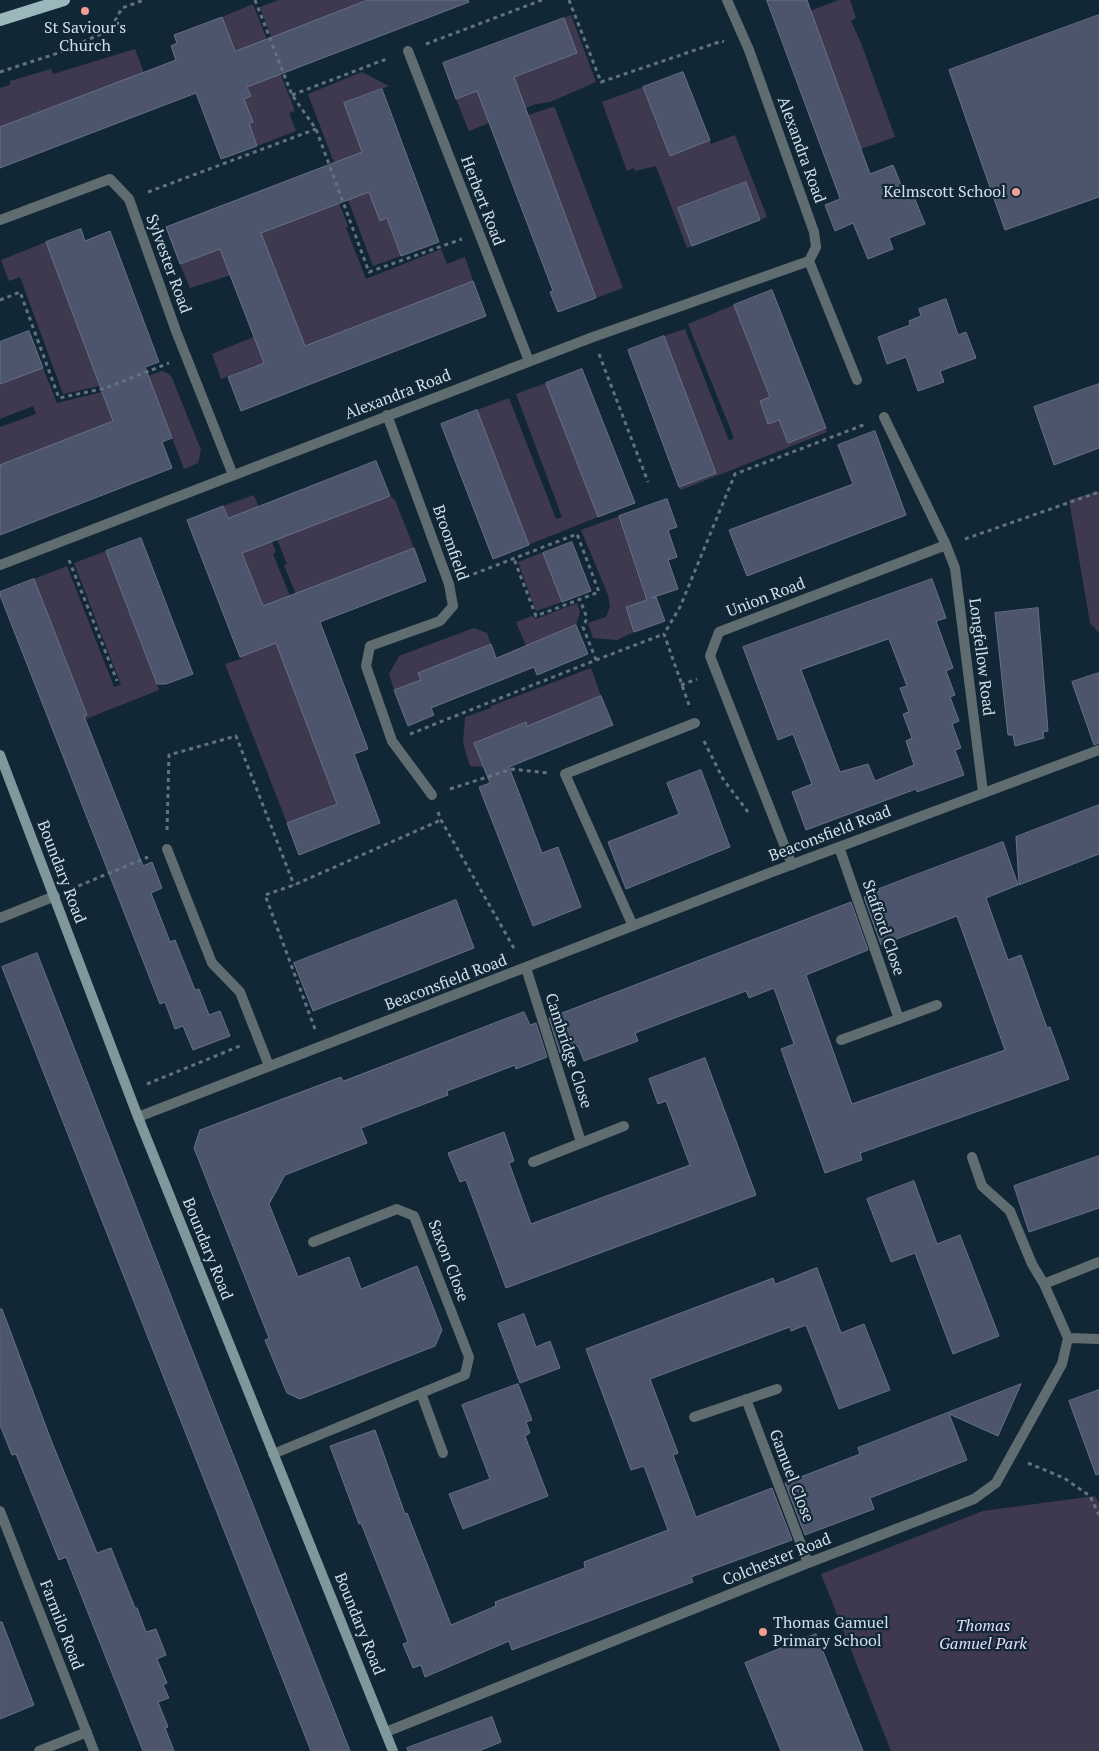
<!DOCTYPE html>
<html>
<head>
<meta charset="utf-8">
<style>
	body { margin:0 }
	canvas { display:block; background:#122735 }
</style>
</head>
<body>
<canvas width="1099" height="1751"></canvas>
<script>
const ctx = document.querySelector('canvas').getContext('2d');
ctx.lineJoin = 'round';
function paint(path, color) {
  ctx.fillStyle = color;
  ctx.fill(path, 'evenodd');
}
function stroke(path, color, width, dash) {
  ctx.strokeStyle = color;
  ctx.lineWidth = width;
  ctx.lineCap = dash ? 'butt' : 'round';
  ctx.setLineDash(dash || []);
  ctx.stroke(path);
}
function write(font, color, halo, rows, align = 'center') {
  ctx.font = font + ' "PT Serif",serif';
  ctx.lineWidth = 4.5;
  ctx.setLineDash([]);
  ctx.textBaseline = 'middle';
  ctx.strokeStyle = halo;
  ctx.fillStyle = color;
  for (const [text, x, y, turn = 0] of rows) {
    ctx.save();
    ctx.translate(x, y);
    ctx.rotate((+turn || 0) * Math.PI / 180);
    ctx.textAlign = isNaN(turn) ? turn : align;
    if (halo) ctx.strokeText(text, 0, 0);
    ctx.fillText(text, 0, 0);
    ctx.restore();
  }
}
paint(new Path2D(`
	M279,0H368L271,37L260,7Z
	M839,0H850L856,18L851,21L861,43L895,137L861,149L810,11Z
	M253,4L295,111L289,113L296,131L257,146L249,123L244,99L251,96L222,17Z
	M571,15L596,82L550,102L536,104L469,131L456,99L577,53L564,18Z
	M135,49L144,73L0,127V88L10,85V81L51,69L53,74Z
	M362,72L389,86L344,103L401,256L373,266L308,94Z
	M643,87L670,155L710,140L711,144L735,135L767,217L760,220L746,182L678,208L692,246L687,248L656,166L635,171L634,168L627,171L602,102Z
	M553,107L555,108L623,288L596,298L528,115Z
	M339,203L348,226L346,228L366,279L441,249L447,264L465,257L473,281L221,379L212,354L295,320L272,260L231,275L190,288L180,264Z
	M46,242L100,386L63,394L20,277L9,281L1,260Z
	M734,305L770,397L760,401L768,424L779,420L788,443L826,428L827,432L681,490L679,487L681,382L664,336L685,329L729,441L734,438L688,324Z
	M43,368L57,403L106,391L162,371L169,374L172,378L201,450L198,463L184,469L159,404L0,466V427L36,414L33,406L0,419V384Z
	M546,383L598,517L528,545L477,410L509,398L556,519L562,517L516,394Z
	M1099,491V633L1090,623L1069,500Z
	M254,495L276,552L273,554L296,611L302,609L284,565L287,564L277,539L390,496L395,500L414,548L359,569L372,602L367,604L354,571L281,654L307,724L368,791L287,823L225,664L241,659L250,574L223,506Z
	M633,511L643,539L628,544L648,600L626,607L634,632L617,640L593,638L588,623L606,617L610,607L608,595L581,530Z
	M106,551L159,690L53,732L52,729L87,715L34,579L67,566L114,687L121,685L74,563Z
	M544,552L562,602L536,611L518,562Z
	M577,603L580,612L576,625L526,646L516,622L532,616L536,619Z
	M474,628L487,633L491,644L418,673L421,680L394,690L389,674L399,656Z
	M591,668L601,696L527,726L525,722L474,743L484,767L470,766L463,743L465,717L491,708V706Z
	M1095,1496L1099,1503V1751H891L821,1574L983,1511Z`), '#3f394f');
const building = new Path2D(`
	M368,0H468L469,2L247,87L251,96L244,99L253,122L249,123L257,146L221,159L196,93L0,168V127L176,60L171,46L177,43L174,35L222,17L235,51Z
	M767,0H807L870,174L893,165L907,200L914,197L925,224L889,238L893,249L868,259L853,223L835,231L825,205L840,199Z
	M1099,15V197L1005,230L949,70Z
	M564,18L577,53L514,77L596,298L558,312L550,292L553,291L477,91L456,99L443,63Z
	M683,72L710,140L670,156L643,87Z
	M382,89L439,242L401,256L387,218L380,221L369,192L261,233L305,346L473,281L486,316L241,411L228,377L264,363L220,249L180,264L166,227L362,152L344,103Z
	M746,182L760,220L692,246L678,208Z
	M81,229L85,241L110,231L159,362L145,367L172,438L162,442L172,468L0,535V465L113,421L46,242Z
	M772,290L826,428L788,443L779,420L768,424L760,401L770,397L734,305Z
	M946,299L958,335L966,332L976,358L940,371L944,382L918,391L906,357L887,364L878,337L910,325L909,321L921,316L919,309Z
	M29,331L43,368L0,384V342Z
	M664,336L716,473L679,487L628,350Z
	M582,369L635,503L598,517L546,383Z
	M1099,384V448L1054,465L1034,407Z
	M477,410L529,545L493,559L441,424Z
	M875,431L906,515L747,576L729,530L853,484L838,445Z
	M376,461L390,496L242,553L263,606L414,548L426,581L320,622L368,749L354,754L380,823L299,855L287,823L337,804L276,643L240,657L187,520L223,506L228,518Z
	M667,499L677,527L668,530L677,557L668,560L678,589L651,598L656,597L665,621L634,632L626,607L647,600L619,516Z
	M141,538L193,674L166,684H157L106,551Z
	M572,542L591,591L562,602L543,553Z
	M34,579L87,715L84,716L143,866L152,862L162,888L151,893L170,942L175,940L195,990L199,989L209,1015L220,1011L230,1036L193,1050L183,1026L175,1029L165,1002L160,1004L0,595V592Z
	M932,579L946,618L936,621L953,668L946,671L955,695L950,697L959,721L952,724L961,748L955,750L964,775L917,792L916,789L806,830L792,792L812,784L793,734L778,740L743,647ZM889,639L907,686L900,688L909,712L903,714L912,738L906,741L914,765L875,781L868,764L840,772L801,670Z
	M1038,608L1048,731L1043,732L1044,738L1015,746L1013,735H1008L995,613Z
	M576,625L588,654L537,675L534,667L431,708L434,715L408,726L394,690L421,680L418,673L491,644L496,658Z
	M1099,673V743L1094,745L1072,682Z
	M601,696L613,725L509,767L542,853L558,847L581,907L533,926L479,787L490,783L474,743L526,722L527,726Z
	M701,770L730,847L626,889L608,842L679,814L667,783Z
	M1099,805V854L1019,885L1016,837Z
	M1003,842L1018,885L986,898L1008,960L1021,955L1047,1028L1050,1027L1069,1079L860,1153L862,1160L825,1173L781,1049L794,1044L774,988L749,998L746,991L635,1033L638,1041L584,1061L578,1046L560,1053L549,1018L851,902L868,950L806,975L852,1104L1005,1050L957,916L881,945L864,897L880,891L879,889Z
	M456,900L474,948L313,1011L294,963Z
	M37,953L210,1396L350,1751H311L58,1109L2,967Z
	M524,1012L530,1025L536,1023L547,1057L516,1069L515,1065L447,1091L448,1095L361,1128L367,1143L285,1175L269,1204L298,1277L349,1257L361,1289L417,1266L442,1330L435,1346L300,1399L287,1393L265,1340L269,1338L194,1148L200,1130L341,1077L343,1081Z
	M705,1058L756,1195L506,1288L466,1180L460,1182L448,1153L504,1132L514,1161L509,1163L531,1224L690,1165L666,1101L658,1104L649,1079Z
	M1099,1156V1208L1029,1232L1014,1186Z
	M914,1181L937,1244L960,1235L999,1336L953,1354L915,1253L891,1262L867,1199Z
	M817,1268L841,1333L864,1324L890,1390L839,1409L806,1325L791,1331L790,1327L650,1379L678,1453L673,1455L696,1517L772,1488L792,1540L691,1577L693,1582L512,1650L509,1641L425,1677L421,1665L413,1668L403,1644L408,1642L361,1523L359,1524L330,1446L375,1430L405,1514L407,1513L451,1625L496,1606L495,1602L585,1568L584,1562L668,1530L644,1466L631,1470L586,1349L773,1278L775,1284Z
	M0,1309H2L51,1440L97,1553L111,1548L135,1608H137L146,1632L156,1629L166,1655L157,1659L167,1683L163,1685L169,1698L158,1702L168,1727L165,1728L174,1751H143L66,1557L59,1560L16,1454L12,1455L0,1425Z
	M524,1314L536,1347L550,1341L560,1368L520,1383L498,1324Z
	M518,1384L532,1420L526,1422L530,1433L525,1436L548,1496L463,1529L449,1494L490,1479L462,1405Z
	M1021,1384L998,1436L949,1414L967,1460L870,1498L874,1509L805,1535L785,1483L860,1454L858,1448Z
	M1099,1390V1474L1096,1475L1069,1401Z
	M0,1622H2L34,1705L0,1719Z
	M816,1634L863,1751H781L745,1663Z
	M492,1717L501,1742L479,1751H408L407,1748Z`);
paint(building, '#4c556b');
stroke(building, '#677087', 1);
stroke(new Path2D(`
	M255,0L292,95L316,129L369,272L462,239
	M569,0L601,82L722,41L724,42
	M426,44L542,0
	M0,72L58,53L110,30L122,8L144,0
	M292,95L389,58
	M148,192L316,129
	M0,300L20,292L59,398L106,388L169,363
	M599,354L648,482
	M965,539L1099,492
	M69,560L117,681
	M466,577L577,534L599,592L536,616L514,559
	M596,660L664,634
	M681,685L697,679
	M689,705L664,634L680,607L735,474L866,424
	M410,734L596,660L583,627L587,618L580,600
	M704,741L723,779L748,812
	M450,789L512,769L548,773
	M438,812L441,820L515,950
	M167,830L169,755L236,736L294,885
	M71,889L148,857
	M315,1029L265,895L294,885L441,820
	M147,1084L240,1046
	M1028,1463L1064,1478L1090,1496L1099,1515`), '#61737f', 3, [4, 4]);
stroke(new Path2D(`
	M727,0L749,50
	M841,1040L937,1005
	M533,1162L624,1126`), '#606d70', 10);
stroke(new Path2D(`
	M408,51L529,361
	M0,220L110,179L129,199L176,331L233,475
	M809,261L857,380
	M387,415L449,584L453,606L440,621L370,646L366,666L392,741L432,795
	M884,417L946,545L955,568L983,792
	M0,565L593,337L809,261L816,247L814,232L749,50
	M839,847L899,1019
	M167,849L212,963L240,992L269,1066
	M792,865L710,656L719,632L946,545
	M0,918L55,896
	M633,926L565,774L695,723
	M526,968L581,1142
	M138,1117L772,872L1099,750
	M972,1157L982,1186L1010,1211L1032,1264L1044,1284L1068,1338
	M1044,1284L1099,1262
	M421,1393L443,1453
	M746,1399L808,1563
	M694,1417L777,1389
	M273,1454L465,1375L469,1357L414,1216L397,1209L313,1242
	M0,1511L94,1751
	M386,1732L808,1563L974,1499L996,1483L1062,1364L1068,1338L1099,1339
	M39,1751L87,1732`), '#606d70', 10);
stroke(new Path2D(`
	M0,755L138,1117L393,1751`), '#80979b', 10);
stroke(new Path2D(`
	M0,20L64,0`), '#9ab7bc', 12);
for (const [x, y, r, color] of [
	[85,11,5,"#f59c93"],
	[1016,192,5,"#f59c93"],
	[763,1632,5,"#f59c93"]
]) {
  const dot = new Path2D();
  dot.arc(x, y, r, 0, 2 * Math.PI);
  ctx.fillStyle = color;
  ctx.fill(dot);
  stroke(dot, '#122735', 2);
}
write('16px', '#d2dfe9', '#122735', [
	["St Saviour's",85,28],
	["Church",85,46],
	["Kelmscott School",1006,192,"right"],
	["Thomas Gamuel",773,1623,"left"],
	["Primary School",773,1641,"left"]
]);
write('16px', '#d2dfe9', '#122735', [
	["Alexandra Road",801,150,70],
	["Herbert Road",482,201,69],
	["Sylvester Road",168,264,70],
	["Alexandra Road",398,395,-21],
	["Broomfield",450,543,71],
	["Union Road",766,598,-21],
	["Longfellow Road",981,657,83],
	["Beaconsfield Road",830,834,-21],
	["Boundary Road",61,872,69],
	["Stafford Close",883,928,71],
	["Beaconsfield Road",446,983,-21],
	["Cambridge Close",568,1051,72],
	["Boundary Road",207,1249,68],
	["Saxon Close",448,1261,69],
	["Gamuel Close",791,1476,69],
	["Colchester Road",777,1560,-22],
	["Boundary Road",359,1624,68],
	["Farmilo Road",61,1625,69]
]);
write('italic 16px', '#e6defd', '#122735', [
	["Thomas",983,1626],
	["Gamuel Park",983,1644]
]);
</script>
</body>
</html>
